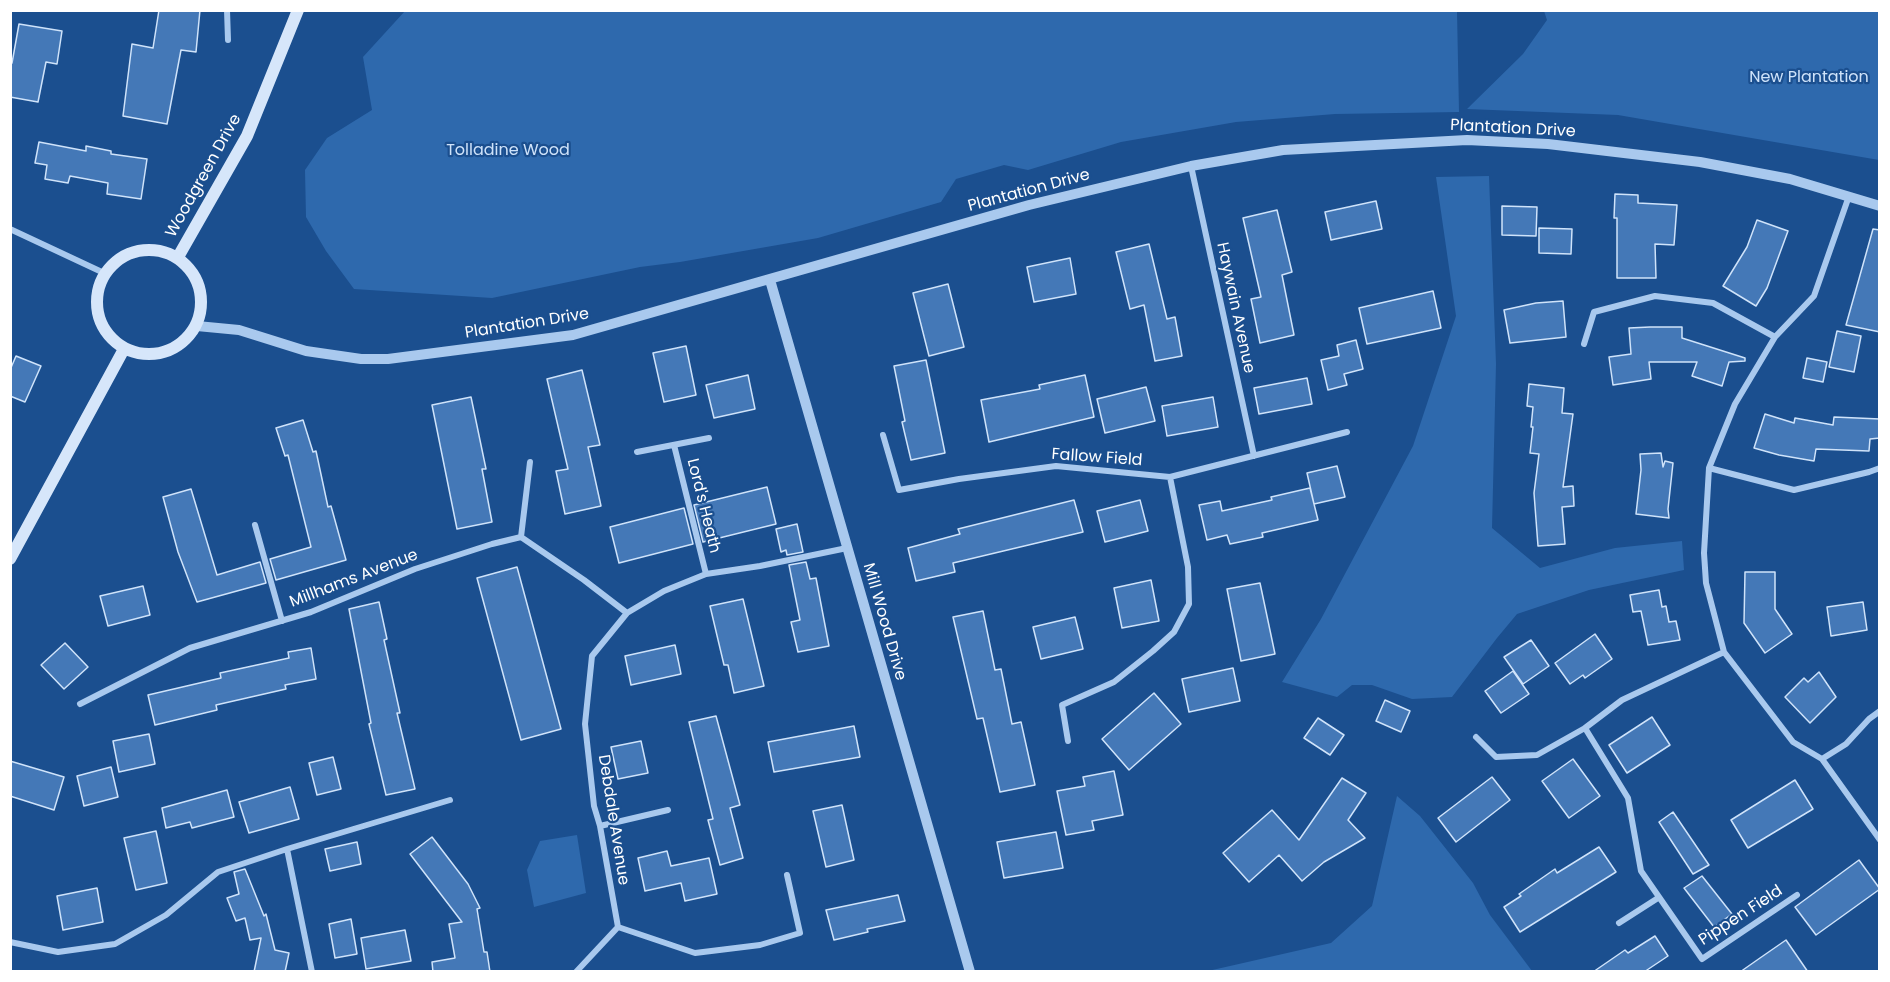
<!DOCTYPE html>
<html>
<head>
<meta charset="utf-8">
<style>
	body { margin:0 }
	#map { position:relative; width:1890px; height:982px; overflow:hidden; background:#1b4f8f; font-family:Poppins,sans-serif }
	canvas { display:block }
	.frame { position:absolute; inset:0; border:12px solid #fff; pointer-events:none }
</style>
</head>
<body>
<div id="map">
<canvas width="1890" height="982"></canvas>
<div class="frame"></div>
</div>
<script>
const ctx = document.querySelector('canvas').getContext('2d');
ctx.lineJoin = 'round';
function paint(path, color) {
  ctx.fillStyle = color;
  ctx.fill(path, 'evenodd');
}
function stroke(path, color, width, dash) {
  ctx.strokeStyle = color;
  ctx.lineWidth = width;
  ctx.lineCap = dash ? 'butt' : 'round';
  ctx.setLineDash(dash || []);
  ctx.stroke(path);
}
function write(font, color, halo, rows, align = 'center') {
  ctx.font = font + ' Poppins,sans-serif';
  ctx.lineWidth = 4.5;
  ctx.setLineDash([]);
  ctx.textBaseline = 'middle';
  ctx.strokeStyle = halo;
  ctx.fillStyle = color;
  for (const [text, x, y, turn = 0] of rows) {
    ctx.save();
    ctx.translate(x, y);
    ctx.rotate((+turn || 0) * Math.PI / 180);
    ctx.textAlign = isNaN(turn) ? turn : align;
    if (halo) ctx.strokeText(text, 0, 0);
    ctx.fillText(text, 0, 0);
    ctx.restore();
  }
}
paint(new Path2D(`
	M405,11H1457L1459,112L1335,114L1236,122L1121,142L1028,170L1004,165L956,179L941,202L818,238L680,262L640,267L492,298L354,289L326,251L306,217L305,170L327,138L372,110L363,57Z
	M1544,11H1879V160L1618,115L1467,109L1523,54L1547,20Z
	M1489,176L1496,364L1492,528L1540,568L1615,548L1682,541L1684,570L1589,590L1517,614L1497,638L1452,697L1412,699L1372,685H1352L1337,697L1282,682L1321,619L1413,446L1456,316L1436,177Z
	M1397,796L1420,816L1473,883L1490,915L1532,971H1208L1331,943L1372,906Z
	M577,835L586,893L534,907L527,870L540,841Z`), '#2e69ad');
const building = new Path2D(`
	M159,10H200L196,52L181,50L167,124L123,116L132,44L153,48Z
	M19,24L62,31L57,64L46,62L38,102L10,97V63H12Z
	M39,142L86,151V146L111,151V154L147,159L141,199L107,194L108,183L70,176L68,183L45,179L47,165L35,163Z
	M1615,194L1638,195V203L1677,205L1674,245L1655,244L1656,278H1617V218H1614Z
	M1376,201L1382,229L1331,240L1325,212Z
	M1502,206L1537,207L1536,236L1502,235Z
	M1277,210L1292,272L1282,275L1294,335L1260,343L1251,299L1261,297L1243,218Z
	M1757,220L1788,231L1767,288L1756,306L1723,286L1747,247Z
	M1539,228L1572,229L1571,254L1539,253Z
	M1873,229L1880,230V332L1846,325Z
	M1149,244L1167,319L1175,317L1182,356L1155,361L1144,305L1130,309L1116,252Z
	M1070,258L1076,294L1034,302L1027,267Z
	M948,284L964,347L929,356L913,293Z
	M1433,291L1441,328L1367,344L1359,308Z
	M1563,301L1566,337L1510,343L1504,310L1536,303Z
	M1650,327H1682V338L1745,358V361L1729,362L1722,386L1692,376L1697,362H1649L1651,379L1613,385L1609,357L1631,354L1629,328Z
	M1837,331L1861,336L1854,372L1829,367Z
	M1356,340L1363,369L1344,374L1347,385L1328,390L1321,360L1339,356L1337,345Z
	M686,346L696,395L664,402L653,353Z
	M16,356L41,366L25,402L10,396V370Z
	M1807,358L1827,362L1823,382L1803,378Z
	M926,360L945,453L911,460L902,422L905,421L894,366Z
	M582,370L600,445L588,447L601,506L565,514L556,471L568,469L547,379Z
	M748,375L755,409L714,418L706,385Z
	M1085,375L1094,417L989,442L981,400L1040,389L1039,385Z
	M1307,378L1312,404L1259,414L1254,388Z
	M1529,384L1564,388L1562,413L1573,414L1563,487L1573,486L1574,506L1562,507L1565,544L1538,546L1534,493L1539,454L1530,453L1533,427H1531L1533,407L1527,406Z
	M1146,387L1155,421L1105,433L1097,399Z
	M471,397L486,469H482L492,522L457,529L432,405Z
	M1213,397L1218,427L1167,436L1162,406Z
	M1765,414L1794,423L1795,418L1833,425L1834,417L1880,419V438L1870,439L1869,451L1816,449L1814,461L1779,455L1754,448Z
	M303,420L313,452L316,451L328,507L331,506L346,560L276,580L270,559L311,547L288,455L285,456L276,428Z
	M1661,453L1663,467L1665,461L1673,463L1668,509L1669,518L1636,514L1641,470L1640,454Z
	M1337,466L1345,497L1314,504L1307,473Z
	M767,487L776,524L703,542L694,505Z
	M1310,488L1318,520L1262,533L1263,537L1230,544L1227,535L1207,540L1199,505L1220,501L1222,511L1272,500L1271,497Z
	M191,489L217,575L260,562L266,583L197,602L178,552L163,497Z
	M1074,500L1083,532L953,563L955,572L916,581L908,548L960,534L958,529Z
	M1140,500L1148,531L1105,542L1097,511Z
	M684,508L693,544L619,563L610,527Z
	M797,524L803,552L787,555L786,550L781,552L776,529Z
	M806,562L810,579L816,578L829,646L798,652L791,622L800,620L789,565Z
	M517,567L561,729L521,740L477,578Z
	M1745,572H1775V609L1792,634L1765,653L1744,623Z
	M1151,580L1159,621L1122,628L1114,588Z
	M1260,583L1275,654L1241,661L1227,589Z
	M143,586L150,615L108,626L100,596Z
	M1659,590L1662,607L1666,606L1669,622L1676,621L1680,640L1648,645L1641,611L1633,612L1630,595Z
	M743,599L764,686L734,693L728,665H724L710,606Z
	M379,602L387,639L384,640L400,713H397L415,789L386,795L369,724L371,723L349,609Z
	M1863,602L1867,630L1831,636L1827,607Z
	M983,611L995,670L1001,669L1012,724L1021,722L1035,785L1000,792L983,718L977,719L953,617Z
	M1075,617L1083,649L1041,659L1033,627Z
	M1595,634L1612,659L1585,678L1583,675L1570,684L1555,663Z
	M1531,640L1549,666L1523,684L1504,657Z
	M65,643L88,667L64,689L41,665Z
	M675,645L681,674L631,685L625,656Z
	M311,648L316,679L285,685L286,689L216,705L217,710L155,725L148,695L221,678L220,673L289,658L288,652Z
	M1233,668L1240,701L1189,712L1182,679Z
	M1513,671L1529,694L1501,713L1485,691Z
	M1819,672L1836,697L1810,723L1785,697L1804,678L1808,682Z
	M1154,693L1181,724L1129,770L1102,739Z
	M1385,700L1410,711L1401,732L1376,721Z
	M716,716L740,805L730,808L743,858L720,865L708,820L713,819L689,722Z
	M1652,717L1670,745L1627,773L1609,745Z
	M1318,718L1344,735L1330,755L1304,738Z
	M854,726L860,757L774,772L768,742Z
	M149,734L155,764L119,772L113,741Z
	M641,741L648,773L618,779L611,747Z
	M333,757L341,789L317,795L309,763Z
	M1573,759L1600,796L1569,818L1542,781Z
	M10,761L64,777L54,810L10,796Z
	M111,767L118,797L84,806L77,776Z
	M1114,771L1123,815L1092,821L1094,830L1066,835L1057,791L1085,786L1083,777Z
	M1492,777L1510,800L1456,842L1438,818Z
	M1342,778L1366,793L1348,820L1365,838L1324,862L1302,881L1279,855L1249,882L1223,853L1272,810L1299,840Z
	M1795,780L1813,809L1748,848L1731,820Z
	M290,787L299,819L249,833L239,802Z
	M227,790L234,817L192,828L190,822L166,828L162,808Z
	M842,805L854,860L826,867L813,811Z
	M1673,812L1709,865L1693,874L1659,822Z
	M156,831L167,883L136,890L124,838Z
	M1056,832L1063,868L1004,878L997,842Z
	M432,837L468,884L480,908L477,909L484,952H487L490,972H433L432,962L455,958L449,924L462,922L410,854Z
	M357,842L361,864L330,871L325,849Z
	M1599,847L1616,872L1520,932L1504,907L1521,896L1519,894L1555,869L1557,873Z
	M667,851L671,866L709,858L717,894L685,901L681,883L645,891L638,858Z
	M1859,860L1880,889L1816,935L1795,907Z
	M245,869L264,916L266,914L275,950L289,953L285,972H254L261,938L250,940L245,918L236,921L227,898L239,894L234,872Z
	M1702,876L1732,914L1714,927L1684,888Z
	M97,888L103,922L63,930L57,896Z
	M898,895L905,921L867,929L868,932L834,940L826,910Z
	M351,919L357,954L335,958L329,924Z
	M405,930L411,961L366,969L361,938Z
	M1655,936L1668,956L1644,972H1593L1625,950L1628,953Z
	M1786,940L1808,972H1740L1760,958Z`);
paint(building, '#4478b7');
stroke(building, '#cfe3fa', 1.5);
stroke(new Path2D(`
	M227,10L228,40
	M1191,166L1254,456
	M1849,196L1814,296L1775,337L1735,404L1709,468L1704,553L1706,583L1724,652L1793,742L1822,759L1880,840
	M10,229L104,273
	M1584,344L1594,312L1655,296L1713,303L1775,337
	M883,435L899,490L959,479L1056,466L1170,477L1347,432
	M674,445L706,574
	M637,452L709,438
	M1709,468L1794,490L1869,472L1880,468
	M255,525L282,621
	M521,537L530,462
	M1724,652L1622,700L1585,728L1628,798L1641,871L1702,959L1797,895
	M80,704L190,648L311,612L415,569L492,544L521,537L584,580L627,613
	M1476,737L1496,757L1537,755L1585,728
	M1068,741L1062,705L1114,682L1153,651L1174,632L1189,604L1188,567L1170,477
	M1822,759L1846,744L1869,719L1880,711
	M600,826L668,810
	M287,849L450,800
	M1619,923L1658,898
	M618,927L695,953L760,945L800,933L787,875
	M10,942L58,952L115,944L166,915L218,872L287,849L312,972
	M576,972L618,927L600,826L594,806L585,724L592,656L627,613L664,591L706,574L760,566L847,548`), '#a9c9ee', 6);
stroke(new Path2D(`
	M770,280L970,972
	M197,326L239,330L306,351L361,359H388L573,335L1029,205L1191,166L1283,150L1467,140L1548,144L1700,162L1790,179L1880,206`), '#a9c9ee', 10);
stroke(new Path2D(`
	M97 302a52 52 0 1 1 104 0a52 52 0 1 1-104 0Z
	M178,257L247,136L298,10
	M10,559L124,349`), '#d6e6fa', 12);
write('16px', '#cfe3fa', '#1b4f8f', [
	["New Plantation",1809,78],
	["Tolladine Wood",508,151]
]);
write('16px', '#fff', '#1b4f8f', [
	["Plantation Drive",1513,129,3],
	["Woodgreen Drive",204,176,-61],
	["Plantation Drive",1029,191,-15],
	["Haywain Avenue",1235,308,78],
	["Plantation Drive",527,324,-9],
	["Fallow Field",1097,458,4],
	["Lord's Heath",703,506,76],
	["Millhams Avenue",354,579,-21],
	["Mill Wood Drive",884,622,74],
	["Debdale Avenue",613,820,81],
	["Pippen Field",1741,916,-33]
]);
</script>
</body>
</html>
